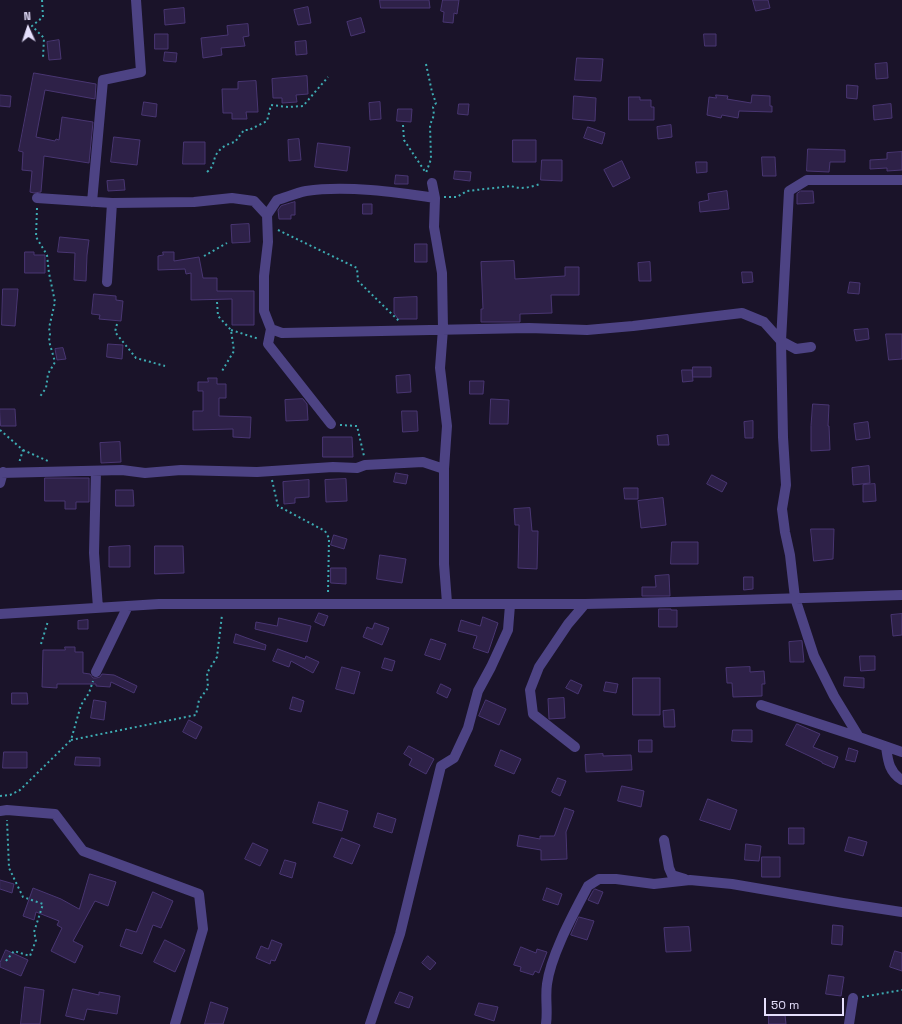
<!DOCTYPE html>
<html>
<head>
<meta charset="utf-8">
<style>
	body { margin:0 }
	#map { position:relative; width:902px; height:1024px; overflow:hidden; background:#1a1329; font-family:"Space Grotesk",sans-serif }
	canvas { display:block }
	.north { position:absolute; left:8px; top:8px; width:40px; height:40px; -webkit-text-stroke:3px #1a1329; paint-order:stroke; rotate:357deg; font-size:11px; font-weight:700; line-height:16px; text-align:center; color:#e5dffc }
	.north::after { content:''; display:block; margin:auto; width:14px; height:18px; background:#e5dffc; clip-path:polygon(50% 0,100% 100%,50% 72%,0 100%) }
	.scale { position:absolute; left:764px; top:998px; width:80px; height:18px; box-sizing:border-box; border:2px solid #e5dffc; border-top:0; padding-left:5px; font-size:12px; line-height:14px; white-space:nowrap; color:#e5dffc; -webkit-text-stroke:3px #1a1329; paint-order:stroke }
</style>
</head>
<body>
<div id="map">
<canvas width="902" height="1024"></canvas>
<div class="north">N</div>
<div class="scale">50 m</div>
</div>
<script>
const ctx = document.querySelector('canvas').getContext('2d');
ctx.lineJoin = 'round';
function paint(path, color) {
  ctx.fillStyle = color;
  ctx.fill(path, 'evenodd');
}
function stroke(path, color, width, dash) {
  ctx.strokeStyle = color;
  ctx.lineWidth = width;
  ctx.lineCap = dash ? 'butt' : 'round';
  ctx.setLineDash(dash || []);
  ctx.stroke(path);
}
const building = new Path2D(`
	M380,0H429L430,8H381Z
	M443,0H459L457,14L454,13L453,23L443,22L444,12L441,11Z
	M753,0H768L770,8L756,11Z
	M308,7L311,23L298,25L294,10Z
	M184,8L185,23L165,25L164,10Z
	M361,18L365,32L351,36L347,22Z
	M248,24L249,36L243,37L245,46L221,48L222,55L203,58L201,38L228,35L227,26Z
	M155,34H168V49H155Z
	M704,34H716V46H705Z
	M59,40L61,59L49,60L47,42Z
	M306,41L307,54L296,55L295,42Z
	M165,52L177,53L176,62L164,61Z
	M577,58L603,59L601,81L575,80Z
	M887,63L888,78L876,79L875,64Z
	M34,73L96,84L95,99L45,90L36,137L55,141L56,139L59,140L62,117L93,122L89,163L44,156L41,192L34,193L30,192L32,171L22,170L23,152L19,151Z
	M307,76L308,94L296,95L297,102L282,103V98H273L272,79Z
	M256,81L258,112H246L247,119H232V113H223L222,89H238V82Z
	M847,85L858,86L857,99L847,98Z
	M0,95L11,96L10,107L0,106Z
	M716,95L728,96L727,99L751,103L752,95L770,96V106H772V112L739,111L738,118L722,115L721,118L707,115L709,97L716,98Z
	M574,96L596,98L595,121L573,119Z
	M629,97H640V100H651V107H654V120H629Z
	M144,102L157,104L156,117L142,115Z
	M380,102L381,119L370,120L369,103Z
	M459,104H469L468,115L458,114Z
	M891,104L892,118L874,120L873,106Z
	M398,109H412L411,122L397,121Z
	M671,125L672,137L658,139L657,127Z
	M588,127L605,133L602,144L584,138Z
	M114,137L140,140L137,165L111,162Z
	M299,139L301,160L289,161L288,140Z
	M513,140H536V162H513Z
	M184,142H205V164H183Z
	M318,143L350,147L347,171L315,167Z
	M808,149L845,150V162H830L829,172L807,171Z
	M902,152V170L887,171V168L870,169V160L887,159V153Z
	M762,157H775L776,176H763Z
	M542,160H562V181L541,180Z
	M622,161L630,178L613,187L604,170Z
	M696,162H707V172L697,173Z
	M455,171L471,172L470,181L454,179Z
	M396,175L408,176V184H395Z
	M124,180L125,190L108,191L107,181Z
	M727,191L729,209L700,212L699,202L709,200L708,194Z
	M801,191H813L814,203L797,204V194Z
	M295,202V215H291V219H279L278,210L281,206Z
	M363,204H372V214H363Z
	M249,224L250,242L232,243L231,225Z
	M60,237L89,240L87,255L86,281L74,280L75,253L58,252Z
	M415,244H427V262H415Z
	M25,252H34V255H45V273H25Z
	M163,252H174V261L199,257L203,278H217V291H254V325H232V299L191,300V273L186,274L185,269L158,270V256L163,255Z
	M514,261L515,279L565,276V267H579V295H551L552,313L520,314V322H481V309H483L481,262Z
	M650,262L651,281H639L638,263Z
	M742,272H752L753,282L743,283Z
	M850,282L860,283L859,294L848,293Z
	M3,289H18L15,326L2,325Z
	M94,294L116,296V300L123,301L121,321L99,319L100,315L92,314Z
	M417,297V319H398L394,313V298Z
	M868,329L869,339L856,341L854,330Z
	M886,334H902V359L889,360Z
	M108,344L123,345L122,359L107,357Z
	M63,348L66,359L57,360L55,349Z
	M693,367H711V377H693Z
	M682,370H692L693,381L683,382Z
	M410,375L411,392L397,393L396,376Z
	M208,378H217V384H226V398H219V416L251,417L250,438L233,437V429L193,430V411H203V391H198V382H208Z
	M470,381H484L483,394H470Z
	M303,399L307,404L308,420L286,421L285,400Z
	M491,399L509,400L508,424H490Z
	M813,404L829,405L828,426H829L830,450L811,451V426Z
	M0,409H15L16,426H1Z
	M402,411H417L418,431L403,432Z
	M753,421V438H745L744,422Z
	M868,422L870,438L856,440L854,424Z
	M668,435L669,445H658L657,436Z
	M323,437H352L353,457H323Z
	M120,442L121,462L101,463L100,443Z
	M869,466L870,483L853,485L852,468Z
	M396,473L408,475L406,484L394,482Z
	M712,475L727,483L722,492L707,484Z
	M45,478H89V502H76V509H65V501H45Z
	M346,479L347,501L326,502L325,480Z
	M309,480V497L295,498V503L284,504L283,482Z
	M875,484L876,501L863,502V485Z
	M624,488H638V499H625Z
	M116,490H133L134,506H116Z
	M663,498L666,525L641,528L638,501Z
	M530,508L532,531H538L537,569L518,568L519,525H515L514,509Z
	M811,529H834L833,559L814,561Z
	M334,535L347,539L344,549L331,545Z
	M672,542H698V564H671Z
	M130,546V567H109V547Z
	M155,546H183L184,573L155,574Z
	M380,555L406,559L402,583L377,579Z
	M331,568H346V584L331,583Z
	M669,575L670,596H642V587H656L655,576Z
	M744,577H753V589L744,590Z
	M659,609H671V610H677V627H659Z
	M319,613L328,616L324,626L315,622Z
	M902,614V635L893,636L891,615Z
	M483,617L498,623L488,653L473,648L477,636L458,631L461,620L480,626Z
	M279,618L311,626L307,642L255,629L256,622L277,626Z
	M88,620V629H78V621Z
	M375,623L389,628L382,645L363,637L367,627L372,629Z
	M236,634L266,645L265,650L234,643Z
	M431,639L446,644L440,660L425,655Z
	M802,641L804,662H790L789,642Z
	M65,647H75V652H83V673L90,674L93,678H96L100,677L102,674L114,675L137,686L134,693L111,682L110,687L96,686V684H57V688L42,687L43,650H65Z
	M278,649L305,659L306,656L319,662L313,673L291,661L289,667L273,661Z
	M860,656H875V670L861,671Z
	M385,658L395,661L392,671L382,668Z
	M342,667L360,672L354,694L336,689Z
	M750,667V672L764,671L765,684H762V696L733,697L732,683H727L726,668Z
	M845,677L864,678V688L844,686Z
	M633,678H660V715H633Z
	M571,680L582,685L578,694L566,688Z
	M606,682L618,684L616,693L604,691Z
	M441,684L451,689L447,698L437,693Z
	M12,693H27L28,704H12Z
	M293,697L304,701L301,712L290,709Z
	M564,698L565,718L549,719L548,699Z
	M94,700L106,702L104,720L91,718Z
	M486,700L506,709L499,725L479,716Z
	M674,710L675,727H664L663,711Z
	M189,720L202,727L196,739L183,732Z
	M797,724L820,734L813,747L838,757L834,768L822,763V762L786,745Z
	M733,730H752V742L732,741Z
	M639,740H652V752H639Z
	M409,746L434,759L426,774L409,765L412,759L404,754Z
	M849,748L858,751L855,762L846,760Z
	M501,750L521,759L514,774L495,766Z
	M4,752H27V768H3Z
	M603,754V756L631,755L632,770L586,772L585,755Z
	M76,757L100,758V766L75,765Z
	M558,778L566,781L560,796L552,792Z
	M622,786L644,791L641,807L618,801Z
	M708,799L737,810L730,830L700,820Z
	M319,802L348,811L342,831L313,823Z
	M565,808L574,811L566,832L567,859L541,860V850L517,846L519,835L540,839V836H554Z
	M378,813L396,819L392,833L374,827Z
	M789,828H804V844H789Z
	M849,837L867,842L863,856L845,851Z
	M342,838L360,845L352,864L334,857Z
	M253,843L268,850L260,866L245,859Z
	M746,844L761,846L759,861L745,860Z
	M762,857H780V877H762Z
	M285,860L296,863L292,878L280,874Z
	M90,874L116,882L108,906L95,901L73,941L83,946L75,963L51,951L62,928L57,925L59,921L36,912L34,920L23,916L33,888L61,899L79,909Z
	M0,880L14,884L12,893L0,889Z
	M547,888L562,894L558,905L543,900Z
	M595,889L603,892L598,904L588,900L593,891Z
	M153,892L173,901L161,928L153,925L142,954L120,946L126,929L136,932Z
	M579,917L594,921L587,940L571,935Z
	M833,925L843,926L842,945L832,944Z
	M689,927L691,951L666,952L664,928Z
	M165,940L185,950L175,972L154,962Z
	M272,940L282,944L275,961L271,960L270,964L256,958L261,946L268,949Z
	M521,947L536,953L537,949L547,952L539,973L535,971L533,975L520,971L521,967L514,965Z
	M6,950L28,960L21,976L0,967V963Z
	M895,951L902,953V971L890,967Z
	M428,956L436,963L430,970L422,963Z
	M829,975L844,977L841,996L826,994Z
	M25,987L44,990L40,1024H21Z
	M73,989L99,995V992L120,996L117,1014L87,1009L84,1020L66,1016Z
	M400,992L413,997L409,1008L395,1003Z
	M211,1002L228,1008L223,1024H205Z
	M479,1003L498,1007L494,1021L475,1015Z
	M769,1015H785L786,1024H769Z`);
paint(building, '#2e2148');
stroke(building, '#493672', 1);
stroke(new Path2D(`
	M42,0L43,17L32,26L44,38L43,58
	M426,64L432,92L436,103L433,107L434,115L430,125L431,159L426,173
	M403,125L404,140L426,173
	M207,172C213,167 213,164 215,157C218,149 228,143 235,142L244,130H249L267,121L271,105L288,107L303,106L328,77
	M444,197H457L467,191L512,186C519,190 532,187 540,184
	M37,208L36,237L47,255L49,273L55,302L49,328L50,334L49,341L55,362L48,374L46,388L39,398
	M278,230L357,268L358,281L399,321
	M204,256L227,243
	M217,302L218,316L231,330L234,351L222,371
	M117,324L115,332L136,358L165,366
	M231,330L259,339
	M340,425L357,426L364,456
	M0,430L23,450L19,463
	M23,450L48,461
	M272,480L278,506L325,531L329,538L328,594
	M41,644L48,621
	M71,740L196,715L199,700L208,688L207,673L217,657L222,615
	M0,796L10,795L20,790L71,740L81,705L89,693L93,681
	M6,961L14,951L30,956L36,940L34,932L43,904L23,897L9,868L7,820
	M862,997L902,990`), '#3dabb2', 2, [2, 3]);
stroke(new Path2D(`
	M902,180H807L789,191L781,341L783,437L786,485L782,509L785,532L790,555L795,598L814,656L834,696L859,737L902,752
	M432,183L435,198L434,227L442,273L443,329L440,368L447,426L444,469
	M37,198L112,203L194,202L232,198L254,201L267,215L268,242L264,276V311L271,329L282,333L529,328L587,330L633,326L742,313L764,322L781,341L796,349L811,347
	M92,202L103,80L141,72L136,0
	M267,215L277,200C287,197 296,193 306,191C345,185 396,192 435,198
	M107,282L112,203
	M271,329L268,344L331,424
	M96,471L94,553L98,608
	M0,473L122,470L145,473L181,470L257,472L333,467L357,468L365,465L423,462L444,469V564L447,603
	M0,483L3,472
	M0,614L159,604H585L674,602L902,595
	M96,672L128,606
	M761,705L859,737
	M575,747L533,714L530,690L539,667L568,624L585,604
	M886,747C888,761 889,772 902,780
	M0,811L7,810L55,814L83,851L199,894L203,929L175,1024
	M664,840L669,868L672,875L685,879
	M370,1024L400,934L441,766L454,758L468,728L478,691L491,667L508,630L510,605
	M546,1024C548,1011 545,997 547,984C551,954 574,913 588,886L599,879H616L654,884L690,880L732,884L843,903L902,912
	M849,1024L853,998`), '#4d4384', 10);
</script>
</body>
</html>
